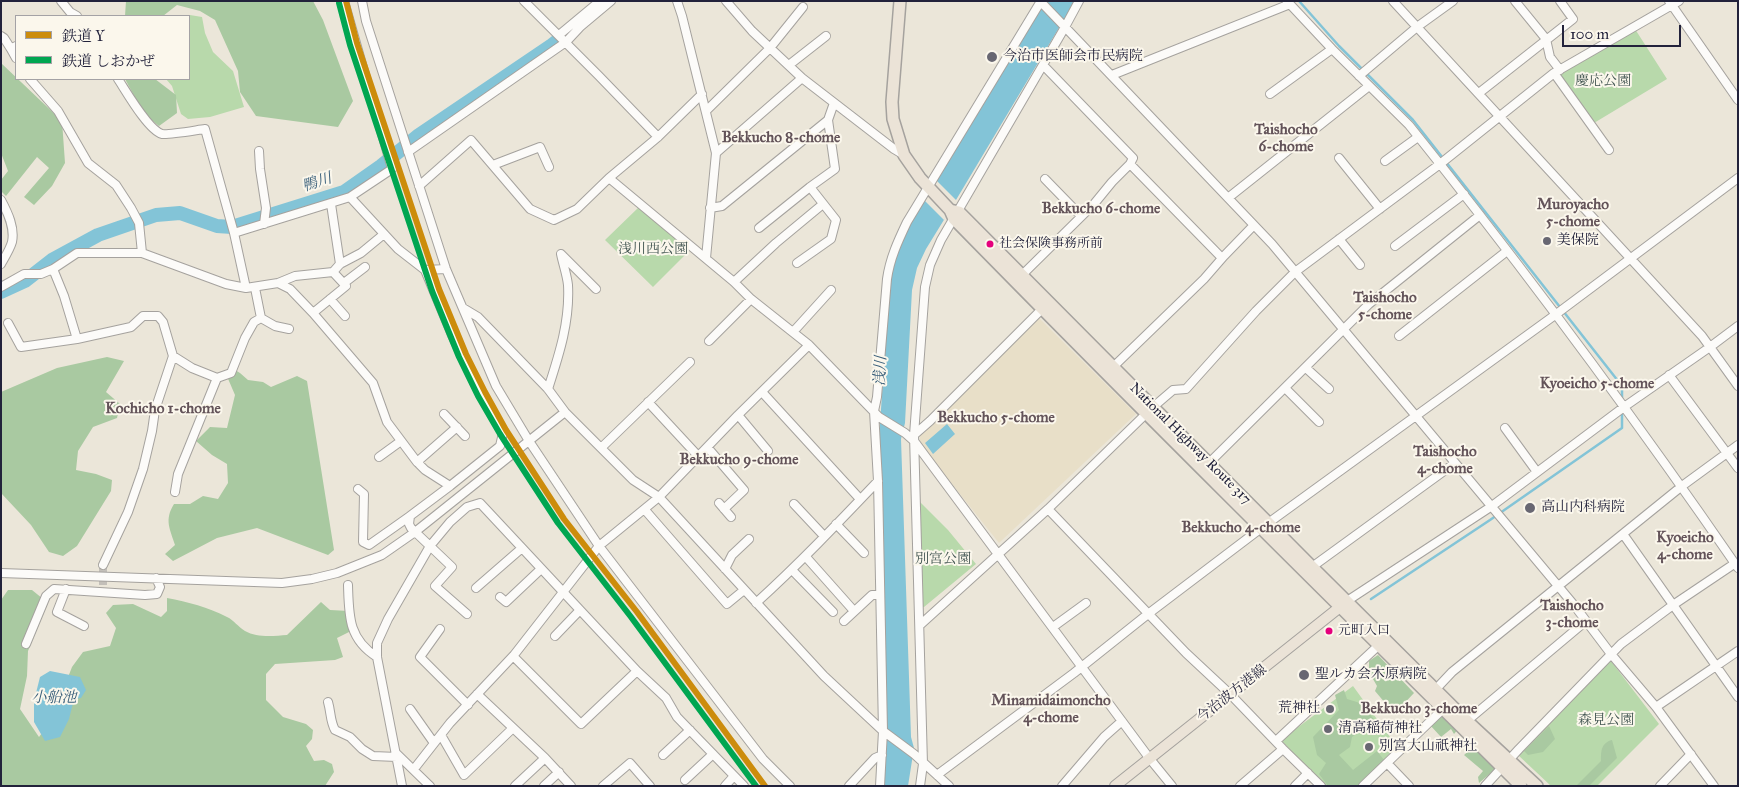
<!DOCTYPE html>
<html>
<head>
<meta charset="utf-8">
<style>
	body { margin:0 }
	#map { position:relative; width:1739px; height:787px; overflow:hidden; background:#ebe6d9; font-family:"IM FELL Great Primer","Noto Serif JP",serif }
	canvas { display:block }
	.frame { position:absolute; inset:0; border:2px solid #22223b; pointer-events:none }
	.legend { position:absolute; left:15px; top:15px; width:175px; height:65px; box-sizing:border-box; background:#fbf7ec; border:1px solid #a4a2a5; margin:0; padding:6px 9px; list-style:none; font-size:15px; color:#22223b }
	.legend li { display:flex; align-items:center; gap:10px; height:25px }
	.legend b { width:25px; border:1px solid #a4a2a5 }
	.scale { position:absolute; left:1562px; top:25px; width:119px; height:22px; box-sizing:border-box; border:2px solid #22223b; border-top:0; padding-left:6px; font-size:15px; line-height:18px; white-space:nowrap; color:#22223b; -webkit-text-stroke:4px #fbf7ec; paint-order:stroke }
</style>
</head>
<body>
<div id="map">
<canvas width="1739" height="787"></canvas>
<div class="frame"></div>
<ul class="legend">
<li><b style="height:6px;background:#cc8c0c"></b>鉄道 Y</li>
<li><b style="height:6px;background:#00a651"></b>鉄道 しおかぜ</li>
</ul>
<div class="scale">100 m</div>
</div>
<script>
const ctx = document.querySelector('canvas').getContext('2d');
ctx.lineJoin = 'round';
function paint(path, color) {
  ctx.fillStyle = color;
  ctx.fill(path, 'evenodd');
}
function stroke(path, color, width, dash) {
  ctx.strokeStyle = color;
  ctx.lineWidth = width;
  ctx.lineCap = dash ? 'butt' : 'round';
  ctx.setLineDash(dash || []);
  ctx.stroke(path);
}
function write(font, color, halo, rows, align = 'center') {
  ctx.font = font + ' "IM FELL Great Primer","Noto Serif JP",serif';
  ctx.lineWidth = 4;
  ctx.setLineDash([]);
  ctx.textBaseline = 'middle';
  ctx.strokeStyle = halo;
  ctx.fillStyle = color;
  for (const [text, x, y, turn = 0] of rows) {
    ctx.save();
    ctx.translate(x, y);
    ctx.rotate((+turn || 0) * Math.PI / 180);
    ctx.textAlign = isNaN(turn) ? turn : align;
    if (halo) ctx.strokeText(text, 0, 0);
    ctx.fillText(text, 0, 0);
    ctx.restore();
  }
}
paint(new Path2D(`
	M1038,317L1136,414L999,543L920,444V433Z`), '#e8dfc8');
paint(new Path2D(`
	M171,15H190L202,17L205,33L213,52L233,71L244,107L210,117L188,119L181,114L172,86L166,79H189V16H170Z
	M1635,29L1667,79L1594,123L1557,73Z
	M639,207L691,249L653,287L605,240Z
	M920,502L948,530L976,564L924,607H921Z
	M1608,661H1611L1659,724L1597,786H1551L1518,755Z
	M1353,686L1398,748L1358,786H1324L1281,740Z`), '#b8d9ab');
paint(new Path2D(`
	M126,1H313L323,20L353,101L338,127L256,116L240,92L238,71L215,20L200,11L177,5L163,16H125Z
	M1,63L62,121L65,163L52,186L34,205L24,197L49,168L37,157L6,196L1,191V180L8,171L1,153Z
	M125,79H155L176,95L177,113L159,126L144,114Z
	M107,357L124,361L106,392L120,404L117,418L93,427L78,451L76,470L96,474L112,480L111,491L77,546L63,556L49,552L31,525L1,493V392L57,368Z
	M232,368L240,373L248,380L263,382L271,387L297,376L307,381L334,550L328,555L257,528L217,538L173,561L165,554L175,545C170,529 164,520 174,504H190L203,496L218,499L228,483L227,464L212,455L196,441L210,427L227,428L235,395L226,374Z
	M8,590H32L48,603L28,651L27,676L20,709L39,737L51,721L72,667L83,652L110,646L116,628L106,613L113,605L133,604L161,617L167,611V598C188,602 208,607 227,617C234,620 238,627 245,631C257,638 274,636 287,635L321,602L330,610L349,611L355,629L337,638L343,657L335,660L275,664L266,674V700L283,717L306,724L313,730L312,739L306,746L314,761L324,760L332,764L334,772L325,786H1V600Z
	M1378,655L1414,693L1398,710H1391L1375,691L1377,686L1369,672V661Z
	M1344,690L1347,699L1360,703L1379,725L1373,731L1367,726L1352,737L1350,747L1339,755L1353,770L1377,751L1384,760L1357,786H1328L1319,774L1326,763L1317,755L1313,737L1339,710L1335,695Z
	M1444,711L1460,727L1454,734L1451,729L1441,737L1430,725Z
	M1549,726L1555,739L1543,752L1528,755L1524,751Z
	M1471,740L1498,767L1479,783L1478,777L1483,771L1464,755L1471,749L1467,742Z
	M1612,740L1617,758L1589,786H1576L1601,761C1601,751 1601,743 1612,740Z`), '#a9c9a1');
paint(new Path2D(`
	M1043,1H1075L950,210L926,249L917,268L912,290L905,423L901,439L911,737L914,748L908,786H884L885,740L879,462L880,424L890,276L895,255L908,226Z
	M947,424L955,434L933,454L925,443Z
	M50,671L80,677L86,690L81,698L74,699L69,719L60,737L45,741L34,722V701L40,677Z`), '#83c4d7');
paint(new Path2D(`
	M936,180L957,201L944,220L924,200Z`), '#ebe6d9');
stroke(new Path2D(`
	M1299,1L1339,46L1413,120L1622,386V401
	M1371,599L1490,520L1622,428V411`), '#83c4d7', 2.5);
stroke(new Path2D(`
	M1,292L25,281L52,260L98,235L156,215L180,213L217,226L232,227L344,192L381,166L419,135L552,45L584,20`), '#83c4d7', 14);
stroke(new Path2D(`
	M103,565V591`), '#c3bfb9', 8, [8, 4]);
const minor = new Path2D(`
	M61,1L70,12L77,16
	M344,1L392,169L350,197
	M362,1L366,21L446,269L496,386L529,441L599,546L763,759L790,786
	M524,1L599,76L658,137
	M677,1L682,16L716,153L706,258
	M726,1L752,31L802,78L894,149L904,155
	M1040,1L1065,27L1079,1
	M1287,1L1332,49L1409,125L1440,164C1544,296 1643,430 1738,568
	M1393,1L1702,336L1738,386
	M1515,1L1546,39L1550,57L1560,70
	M1669,1L1738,100
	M559,35L600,1
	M1,36L4,38L11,49
	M16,46L11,49L16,58
	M789,65L826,36
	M1043,65L1133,158L1130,164
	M1554,73L1609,150
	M1112,75L1290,4
	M1359,76L1417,27L1453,1
	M30,79L58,111L88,163L116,185L131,208L139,223L142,253
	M118,79C126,91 148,130 162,134C169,135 197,130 205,129L234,233L246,288
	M1479,93L1573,19L1560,1
	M1270,94L1332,49
	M706,111L770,48L803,7
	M259,151L260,169L266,208L264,224
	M408,152L566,42L580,27L611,1
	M716,153L802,78
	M1339,158L1380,209
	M1385,161L1418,137
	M493,165L540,147L549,167
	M609,178L734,282L751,299L809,345L879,417L905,433L914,441L1150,759L1172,786
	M1045,179L1081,216
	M419,186L471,140L530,209L554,220L577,209L609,178L658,137L702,94
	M1228,198L1369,86
	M1,200C8,213 15,228 12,242C10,249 5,257 1,264
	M331,204L340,264
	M710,208L722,206L828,120
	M759,228L810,187L835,169L828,120L834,103
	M234,233L350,197L398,249L425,270L452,335L476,386L503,433L500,446L450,486L410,516L409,524L411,528L452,567L435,586L467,614
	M1339,239L1360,265
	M1395,246L1464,194
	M797,263L831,239L836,220L810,187
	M53,269L64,296L77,339L131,327L143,316H158L163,322L173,356
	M425,270L446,269
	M1020,277L1094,204L1112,182L1130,164L1222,258
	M734,282L776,243L823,204
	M278,283L295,276L333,272L340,264L361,253L384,234
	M344,283L365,267
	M1,287L24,274H41L53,269L77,253H142L226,284L246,288L278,283L290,289L313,313L373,383L387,422L417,462L425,470L450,486
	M330,299L345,316
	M463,308L478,317L548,389L565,412L633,480L659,497L824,676L883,731L914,754L949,786
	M313,313L346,286L333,272
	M261,318L275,326L289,329
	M8,323L21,347L77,339
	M793,332L831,290
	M1399,336L1507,251
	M709,341L751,299
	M1306,368L1329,389
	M1111,369L1204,279L1224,256L1254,225
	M1669,375L1738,468
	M1285,388L1319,422
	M548,389C559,355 570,322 568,285C567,275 563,264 561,254L596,289
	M762,392L860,499
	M648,402L699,457
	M444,414L465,436
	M738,415L768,451
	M1505,428L1537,472
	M914,435L930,421L1044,307
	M601,448L690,362
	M708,448L744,490L724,509
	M379,457L401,441
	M417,462L457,427
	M1207,465L1369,304L1480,215
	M358,489L364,494L363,542L369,545L410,516
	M175,492L178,474L217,378
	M719,503L731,517
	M794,504L824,536
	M1048,509L1186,653L1231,695L1283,749L1321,786
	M645,510L727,604L744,590
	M836,524L864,553
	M1623,534L1738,697
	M806,557L854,611
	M103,565L128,512L143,469L152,431L155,410L173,356L192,368L217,378L231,373L245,338L254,322L261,318L255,288
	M1312,567L1455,463
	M725,569L732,555L749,539
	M792,570L833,612
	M1,573L282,583L312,579L337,573L382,555L415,532L565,412
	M348,585C349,615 348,639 377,657
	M476,588L522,548
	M66,589L57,612L84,626
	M500,597L506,602L541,569
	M1347,601L1492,506L1624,407L1710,347L1738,326
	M756,603C799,564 838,523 878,481
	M844,621L872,595H879
	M920,625L1048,509L1152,408L1173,390L1186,389L1256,311L1295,272L1440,164L1554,73L1679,1
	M1053,627L1086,603
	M440,629L420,657L468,705
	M555,636L580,610
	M26,644L46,596L54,589L145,595L157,594L160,587L156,578
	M513,656L581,724L637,671
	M1436,689L1452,672L1682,486L1738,445
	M477,694L545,758L571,786
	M328,702C331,712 330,721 335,730L350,737L362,749L373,756L397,757
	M1656,707L1738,651
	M410,709L434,743
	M1467,721L1586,621
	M441,735L464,775L513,728
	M1276,741L1379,645
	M396,753L430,786
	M663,755L690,730
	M1387,763L1409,786
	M414,769L450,723L514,655L599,546L659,497L738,415L809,345
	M937,775L1074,673L1148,614L1260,529L1555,315L1738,178
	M685,780L713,754
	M402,786L377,657V643L388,619L430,546L450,522L467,507L480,503L637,671L666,698L677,717L744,786
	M515,786L545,758
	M544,786L559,772
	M603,786L630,763L650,786
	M725,786L734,776
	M849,786L875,758L882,755
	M880,786L883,731L878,481L874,411L877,397L887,279C890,258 898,241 907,222L1041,1
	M920,786L923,764L914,435L925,287L930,265L941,240L1065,27L1272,244L1574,605L1611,654L1656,707L1714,786
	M1062,786L1104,737L1122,721
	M1240,786L1283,749
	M1295,786L1308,773
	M1363,786L1443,709
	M1485,786L1519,749L1621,644L1673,605L1734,564
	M1660,786L1691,754`);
const major = new Path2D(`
	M1115,786L1345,603`);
const highway = new Path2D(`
	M900,1L892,102L893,119L904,155L920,178L950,210L954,219C1141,410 1331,598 1521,786
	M950,210L959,212L1312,567L1467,721L1537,786`);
stroke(minor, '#a5a29e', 10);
stroke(major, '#a5a29e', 12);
stroke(highway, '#a5a29e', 14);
stroke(minor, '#fcfbf9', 8);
stroke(major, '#ebe3d7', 10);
stroke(highway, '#ebe3d7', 11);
stroke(new Path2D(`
	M346,1L357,43L439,289L466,354L485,392L506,430L564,519L637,612L765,786`), '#cc8c0c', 6);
stroke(new Path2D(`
	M339,3L350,45L432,291L459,357L478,396L500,434L558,523L631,617L756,786`), '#00a651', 6);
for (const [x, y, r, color] of [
	[992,57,6,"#686772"],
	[1547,241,5,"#686772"],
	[990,244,4.5,"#e5007d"],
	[1530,508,6,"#686772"],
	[1329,631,4.5,"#e5007d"],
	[1304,675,6,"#686772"],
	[1330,709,5,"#686772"],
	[1328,729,5,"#686772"],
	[1369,747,5,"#686772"]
]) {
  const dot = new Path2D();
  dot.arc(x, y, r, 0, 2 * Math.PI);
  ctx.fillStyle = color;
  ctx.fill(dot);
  stroke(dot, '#fbf7ec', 2);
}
write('13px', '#22223b', '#fbf7ec', [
	["社会保険事務所前",999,244],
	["元町入口",1338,631]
], 'left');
write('14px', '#22223b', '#fbf7ec', [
	["今治市医師会市民病院",1003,57],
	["美保院",1557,241],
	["高山内科病院",1541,508],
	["聖ルカ会木原病院",1315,675],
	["荒神社",1320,709,"right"],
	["清高稲荷神社",1338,729],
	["別宮大山祇神社",1379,747]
], 'left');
write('14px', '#435652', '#fbf7ec', [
	["慶応公園",1603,82],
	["浅川西公園",653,250],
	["別宮公園",943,560],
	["森見公園",1606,721]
]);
write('14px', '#22223b', '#fbf7ec', [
	["National Highway Route 317",1190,444,45],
	["今治波方港線",1232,694,-38]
]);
write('bold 15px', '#635359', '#fbf7ec', [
	["Taishocho",1286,130],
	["6-chome",1286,147],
	["Bekkucho 8-chome",781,138],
	["Muroyacho",1573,205],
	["5-chome",1573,222],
	["Bekkucho 6-chome",1101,209],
	["Taishocho",1385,298],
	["5-chome",1385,315],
	["Kyoeicho 5-chome",1597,384],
	["Kochicho 1-chome",163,409],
	["Bekkucho 5-chome",996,418],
	["Taishocho",1445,452],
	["4-chome",1445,469],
	["Bekkucho 9-chome",739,460],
	["Bekkucho 4-chome",1241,528],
	["Kyoeicho",1685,538],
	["4-chome",1685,555],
	["Taishocho",1572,606],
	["3-chome",1572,623],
	["Minamidaimoncho",1051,701],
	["4-chome",1051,718],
	["Bekkucho 3-chome",1419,709]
]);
write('italic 15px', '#375d79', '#fbf7ec', [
	["鴨川",317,183,-18],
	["浅川",881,371,-87],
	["小船池",54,698]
]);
</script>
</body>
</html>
